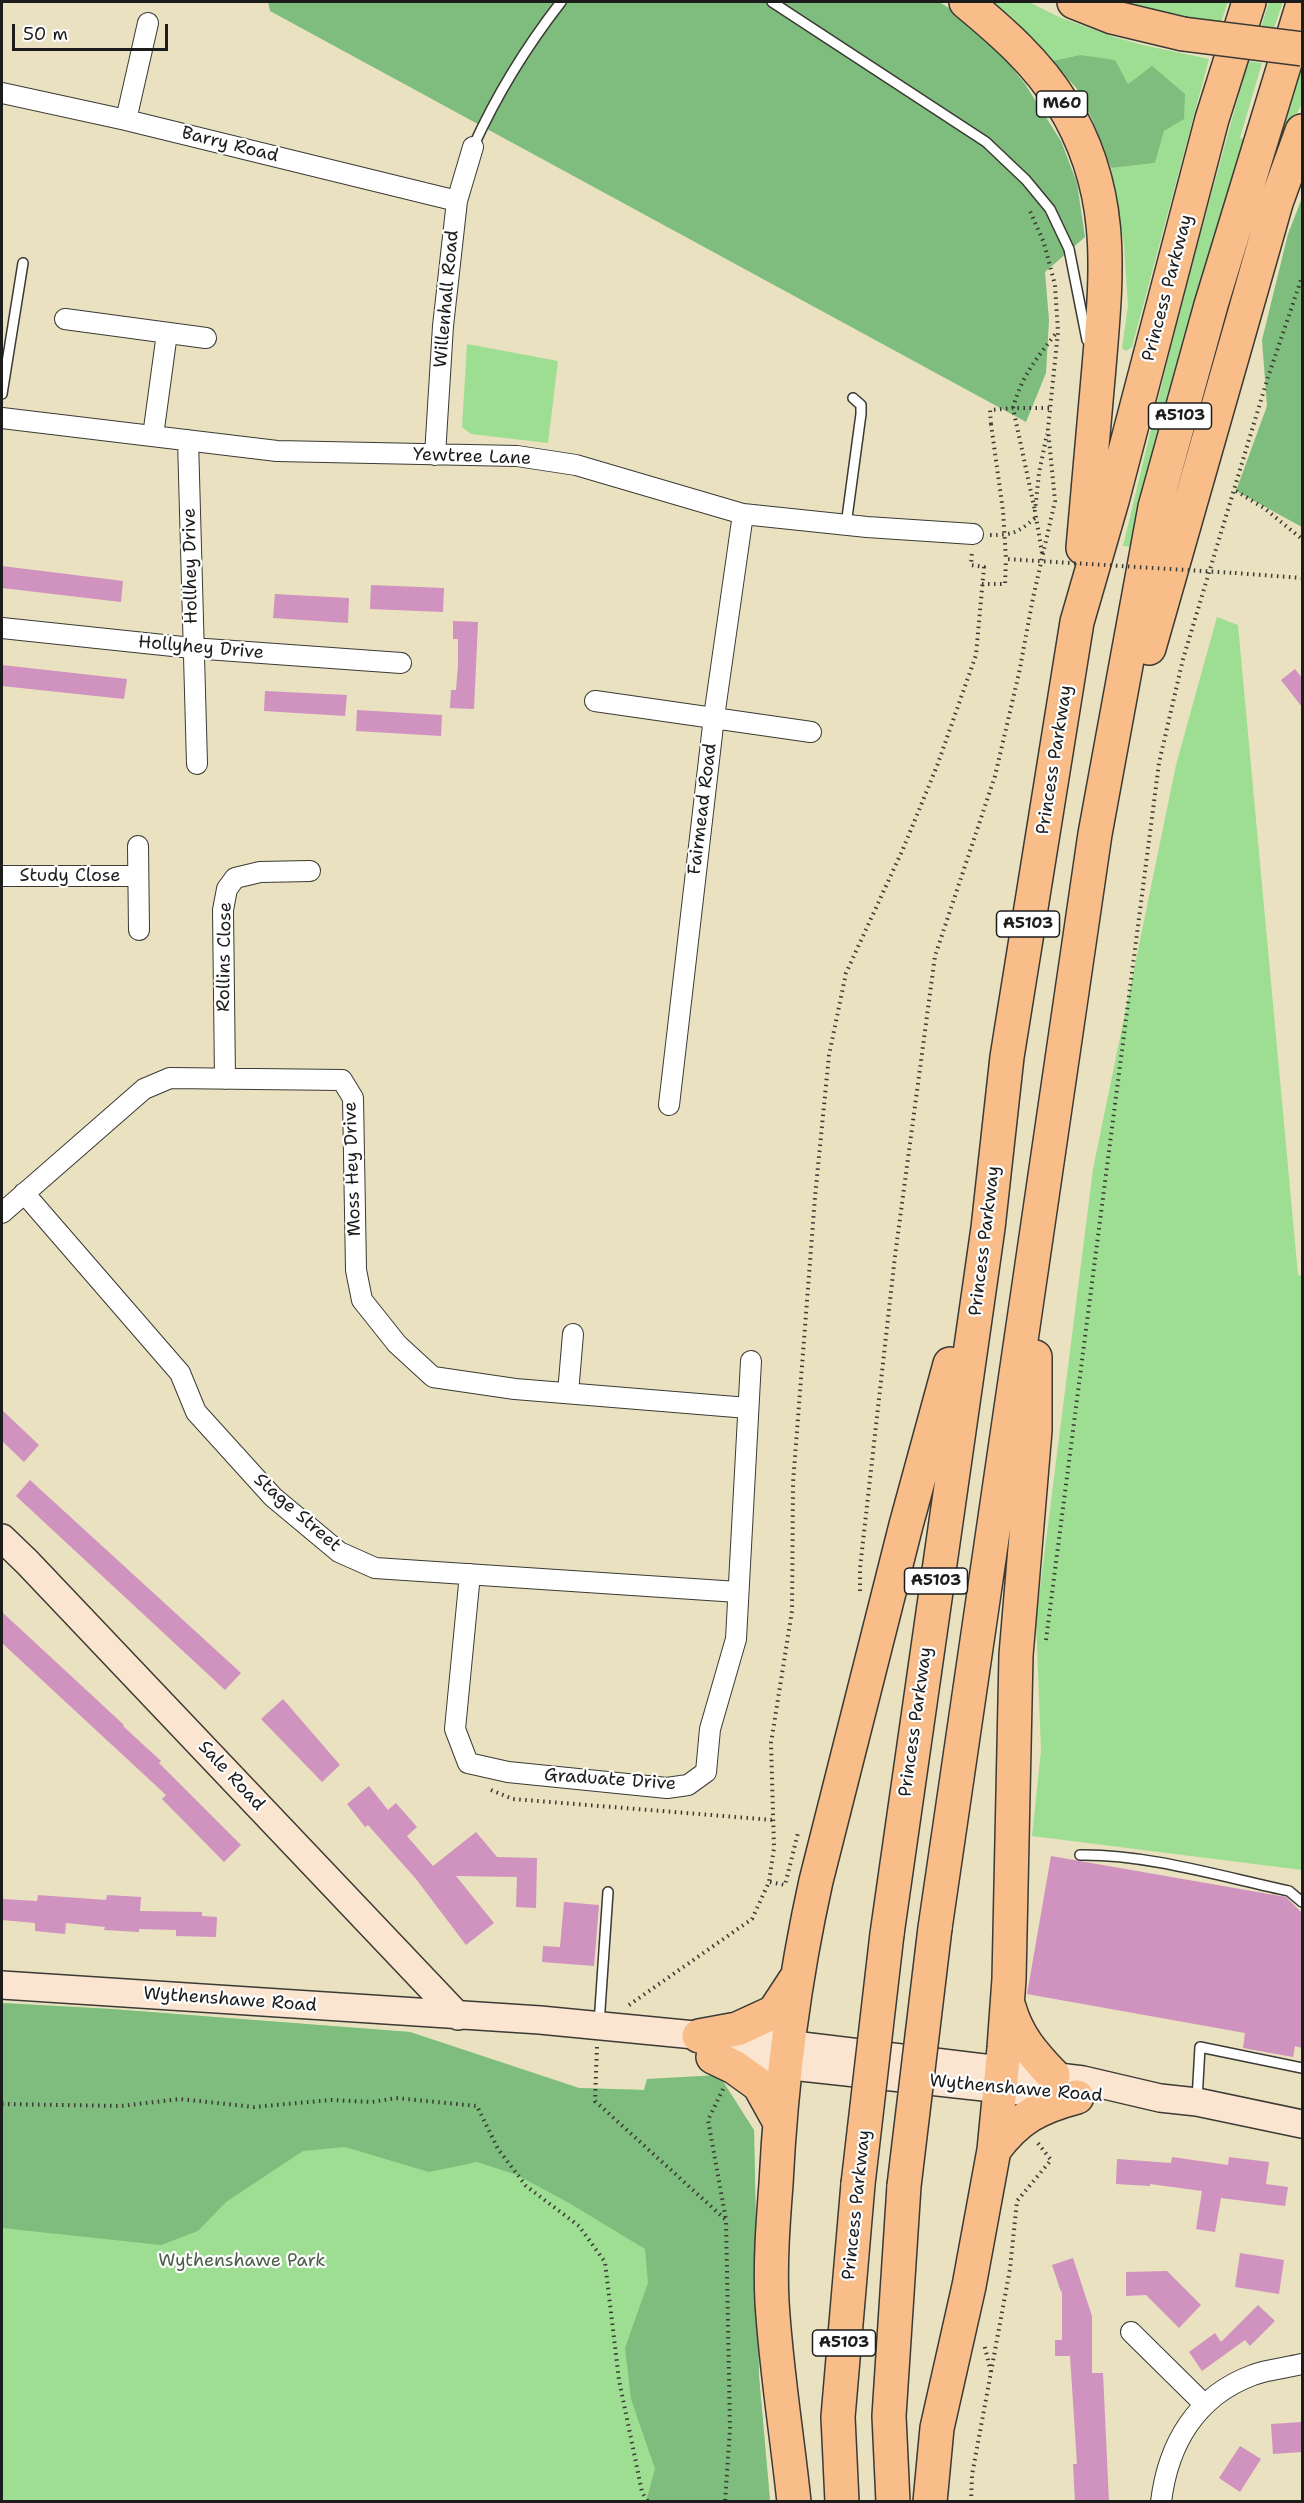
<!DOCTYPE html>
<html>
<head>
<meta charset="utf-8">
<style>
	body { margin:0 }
	#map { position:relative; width:1304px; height:2503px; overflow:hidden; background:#e9e1bf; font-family:"Shantell Sans",sans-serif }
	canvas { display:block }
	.frame { position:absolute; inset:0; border:3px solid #1c1c1c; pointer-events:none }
	.scale { position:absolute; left:12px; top:24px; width:156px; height:27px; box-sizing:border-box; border:3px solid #1c1c1c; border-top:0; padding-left:8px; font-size:18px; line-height:21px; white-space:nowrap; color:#1c1c1c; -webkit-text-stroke:4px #fff; paint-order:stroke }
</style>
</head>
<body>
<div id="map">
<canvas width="1304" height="2503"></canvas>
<div class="frame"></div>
<div class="scale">50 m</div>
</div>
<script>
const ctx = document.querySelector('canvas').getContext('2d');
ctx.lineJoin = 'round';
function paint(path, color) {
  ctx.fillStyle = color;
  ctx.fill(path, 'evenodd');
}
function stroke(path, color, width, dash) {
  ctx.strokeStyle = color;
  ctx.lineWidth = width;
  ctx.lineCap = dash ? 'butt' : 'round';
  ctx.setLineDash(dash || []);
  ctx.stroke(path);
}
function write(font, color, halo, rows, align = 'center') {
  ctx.font = font + ' "Shantell Sans",sans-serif';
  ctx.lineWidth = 4.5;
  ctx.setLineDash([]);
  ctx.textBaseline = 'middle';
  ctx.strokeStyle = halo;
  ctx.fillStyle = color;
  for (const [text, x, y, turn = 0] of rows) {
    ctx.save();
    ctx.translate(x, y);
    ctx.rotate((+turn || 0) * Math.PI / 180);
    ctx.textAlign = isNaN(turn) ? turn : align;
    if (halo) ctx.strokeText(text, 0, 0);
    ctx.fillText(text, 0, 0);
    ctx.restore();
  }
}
paint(new Path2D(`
	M993,2H1029L1059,17L1111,36L1143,45L1209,59L1132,347L1126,351L1122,348L1128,306L1124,245L1111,168L1155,163L1164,131L1128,84L1080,55L1052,61L1013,18Z
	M1122,2H1228L1220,25L1162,13Z
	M1269,2H1283L1274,28L1261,27Z
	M1248,61L1262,63L1240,138L1248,140L1134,547L1123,546L1180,308Z
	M1298,65H1302V104L1293,120L1225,333L1222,332Z
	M467,344L558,361L548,443L471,434L462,427Z
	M1217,617L1238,625L1298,1275L1302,1276V1870L1032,1836L1041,1751L1036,1620L1093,1169L1176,765Z
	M2,2003L111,2009L410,2032L579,2088L644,2090L647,2079L754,2130L759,2376L770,2501L2,2502Z`), '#9ede93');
paint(new Path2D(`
	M268,2H939L978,25L1025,84L1061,141L1077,183L1085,237L1045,272L1049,320L1046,373L1026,422L270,11Z
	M1080,55L1115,60L1128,84L1152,66L1185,94L1184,119L1164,131L1155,163L1111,168L1093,121L1077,89L1052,61Z
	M1302,198V527L1236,491L1267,406L1262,340L1288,234Z
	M2,2003L111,2009L410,2032L579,2088L644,2090L647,2079L719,2075L754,2130L759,2376L770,2501H646L655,2469L631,2399L625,2348L648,2283L645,2249L569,2203L517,2175L477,2162L429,2172L345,2147L303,2151L226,2202L198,2231L161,2245L2,2228Z`), '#7ebd7d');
paint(new Path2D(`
	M2,566L123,581L121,602L2,588Z
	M371,585L444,588L443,612L370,609Z
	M275,594L349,598L348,623L273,618Z
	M453,621L478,622L474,709L450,708L451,690H456L458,665V639H453Z
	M2,665L127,679L124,699L2,686Z
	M1295,669L1302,678V707L1281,680Z
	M265,691L347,695L345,716L264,711Z
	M357,710L442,715L441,736L356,731Z
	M2,1410L39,1445L24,1462L2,1441Z
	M30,1480L241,1673L225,1690L16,1496Z
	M2,1612L124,1725L123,1726L161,1761L159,1763L241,1845L224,1862L162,1799L166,1795L2,1643Z
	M283,1699L340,1765L322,1782L261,1719Z
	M369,1786L388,1810L396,1803L417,1827L407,1836L433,1866L476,1832L497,1857L537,1858L536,1908L516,1907L517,1877L456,1876L494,1923L466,1945L416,1879L368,1825L365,1827L347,1804Z
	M1051,1856L1286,1897L1302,1913V2048L1295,2046L1293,2057L1243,2048L1245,2033L1027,1994Z
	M38,1895L106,1900L107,1895L141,1897L140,1911L202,1912V1916L217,1917L216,1937L176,1936V1930L139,1929V1932L104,1930L105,1927L66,1923L65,1934L35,1931V1923L2,1920V1899L37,1901Z
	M564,1902L599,1905L594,1966L542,1962L543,1946L560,1947Z
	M1172,2157L1228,2165L1229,2157L1269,2162L1266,2184L1288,2187L1285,2206L1221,2198L1215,2232L1196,2229L1202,2191L1150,2184V2186L1116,2184L1117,2159L1171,2163Z
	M1240,2253L1284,2260L1279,2294L1235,2287Z
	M1073,2258L1092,2316V2373H1103L1109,2502H1075L1073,2464H1077L1070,2356H1055V2340H1062V2291L1061,2292L1052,2265Z
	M1167,2271L1201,2305L1179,2328L1146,2295L1126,2296V2272Z
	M1258,2305L1275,2321L1250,2346L1245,2340L1202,2371L1189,2352L1215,2333L1221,2342Z
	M1302,2422V2452L1273,2454L1271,2424Z
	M1240,2446L1261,2459L1240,2492L1219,2478Z`), '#d092be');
const lane = new Path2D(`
	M772,2L986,142L1026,180L1050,209L1069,249L1087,340
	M473,147C497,94 526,47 561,2
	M2,394L23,263
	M846,525L861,414V405L853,398
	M1080,1855C1148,1854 1223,1877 1289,1891L1302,1902
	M599,2024L608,1892
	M1197,2100L1200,2047L1302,2068`);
const street = new Path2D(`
	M2,93L126,120L457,201
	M126,120L148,23
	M65,319L206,338
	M2,418L277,451L517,456L576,465L743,514L867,527L973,534
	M153,436L167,333
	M188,440L197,764
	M435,455L443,326L457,201L473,147
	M2,628L192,648L401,663
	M595,701L811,732
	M138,846L139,930
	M2,876H138
	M225,1079L223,910L227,889L235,878L260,872L310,871
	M669,1105L714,717L743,514
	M24,1193L180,1373L196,1412L273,1497L339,1552L375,1568L738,1592
	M2,1213L144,1089L170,1078L342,1080L353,1098L356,1270L362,1300L397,1344L433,1377L515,1389L748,1408
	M568,1393L573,1334
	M470,1574L455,1729L468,1763L508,1772L667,1788L688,1785L706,1772L710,1729L736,1639L751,1361
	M1131,2332L1204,2404
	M1161,2502C1168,2444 1196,2396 1253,2375C1268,2369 1287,2368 1302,2364`);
const secondary = new Path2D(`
	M2,1538L27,1562L458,2016
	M2,1985L540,2020L777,2043L1083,2080L1160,2098L1197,2102L1302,2124
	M719,2058L1075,2097`);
const highway = new Path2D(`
	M966,2C1001,31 1038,63 1062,103C1116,190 1107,271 1099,367C1094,428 1088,488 1083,548
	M1074,2L1112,17L1183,34
	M1149,648L1276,203L1302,131
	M935,1928L1095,834L1155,507L1211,305L1302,7
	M887,1934L988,1228L1007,1057L1077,622L1112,501L1212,119L1249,2
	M1009,2007C1017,2036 1033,2054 1053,2075
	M699,2036L737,2029L774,2012L795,1980
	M713,2057L734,2067L759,2085L779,2121
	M994,2150C1018,2118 1039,2107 1077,2097
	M794,2502C787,2435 776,2369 772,2302C770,2263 773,2223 776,2184C781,2082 794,1980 816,1881L906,1525L950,1364
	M842,2502L838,2417L858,2184
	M893,2502L889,2416L904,2186
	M930,2502L937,2428L969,2286L994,2150L1004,2048L1009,1979L1016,1655L1035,1430V1357`);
stroke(lane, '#3b3a34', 12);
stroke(street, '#3b3a34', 22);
stroke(secondary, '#3b3a34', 30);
stroke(highway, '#3b3a34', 36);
stroke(new Path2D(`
	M1049,408H1013C1022,375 1037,358 1057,332
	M991,424L990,410L1013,408L1035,511
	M1236,491L1264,508L1302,539
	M990,535C1013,535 1017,533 1035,518
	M1042,553L1035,511L1039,473L1047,434
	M1235,573L1302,578
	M982,584H1005L1006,559
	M860,1591V1568L895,1256L935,956L995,776L1019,673L1033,598L1055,501L1048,429L1058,332L1055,285L1044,243L1029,209
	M1046,1640L1159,763L1183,659L1267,380L1302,277
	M491,1790L513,1799L773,1820
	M770,1882L785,1885L798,1833
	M629,2005L752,1919L769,1882L774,1848L771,1743L792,1611L793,1483L815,1197L829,1055L846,973L903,849L937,766L976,655L984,567L971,565L972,551
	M597,2047L595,2101L726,2220L730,2429L725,2502
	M723,2089L708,2120L726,2220
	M2,2104L121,2106L180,2099L254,2107L331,2100L372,2102L396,2098L477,2106L498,2149L526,2186L579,2226L605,2262L619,2380L642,2492L648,2502
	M991,2372L1010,2269L1017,2201L1051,2160L1037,2142
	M971,2502L972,2475L991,2372L984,2344`), '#3b3a34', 4, [1.5, 4.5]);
stroke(lane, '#fff', 9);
stroke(street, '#fff', 20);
stroke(secondary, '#fce5d0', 27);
stroke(highway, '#f8bd89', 33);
const highwayBridge = new Path2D(`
	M1183,34L1302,49
	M858,2184L887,1934
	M904,2186L935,1928`);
stroke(highwayBridge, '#3b3a34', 36, []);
stroke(new Path2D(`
	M991,424L1003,511L1006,559L1235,573`), '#3b3a34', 4, [1.5, 4.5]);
stroke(highwayBridge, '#f8bd89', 33);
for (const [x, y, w] of [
	[1062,104,51],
	[1180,416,63],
	[1028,924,63],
	[936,1581,63],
	[844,2343,63]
]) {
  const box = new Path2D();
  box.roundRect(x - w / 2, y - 13, w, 26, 4.5);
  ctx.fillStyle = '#fff';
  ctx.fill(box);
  stroke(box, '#1c1c1c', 1.5);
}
write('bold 16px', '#1c1c1c', null, [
	["M60",1062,104],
	["A5103",1180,416],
	["A5103",1028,924],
	["A5103",936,1581],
	["A5103",844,2343]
]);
write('18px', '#1c1c1c', '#fff', [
	["Barry Road",230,145,14],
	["Princess Parkway",1168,288,-75],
	["Willenhall Road",447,299,-85],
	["Yewtree Lane",472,457,2],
	["Hollhey Drive",191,566,-91],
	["Hollyhey Drive",201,648,5],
	["Princess Parkway",1055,760,-81],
	["Fairmead Road",703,809,-83],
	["Study Close",70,876],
	["Rollins Close",225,957,-89],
	["Moss Hey Drive",353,1169,-92],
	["Princess Parkway",985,1241,-83],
	["Stage Street",297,1513,41],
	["Princess Parkway",916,1722,-82],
	["Sale Road",231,1776,47],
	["Graduate Drive",610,1780,4],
	["Wythenshawe Road",230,2000,4],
	["Wythenshawe Road",1016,2089,5],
	["Princess Parkway",857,2205,-84]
]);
write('18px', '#4a6046', '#fff', [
	["Wythenshawe Park",242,2261]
]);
</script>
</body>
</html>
